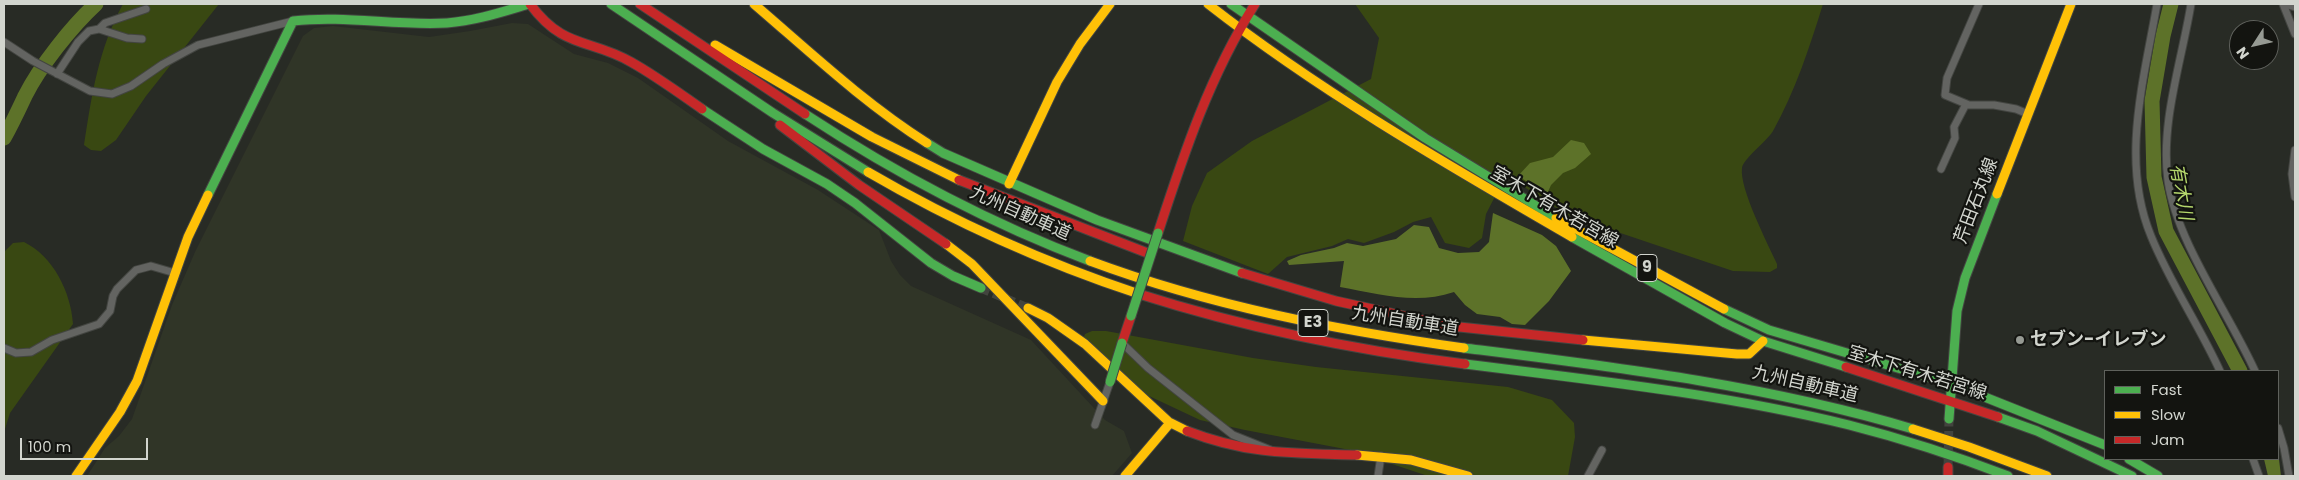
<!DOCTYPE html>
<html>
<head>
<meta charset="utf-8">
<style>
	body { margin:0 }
	#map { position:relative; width:2299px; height:480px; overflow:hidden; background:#282b25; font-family:Poppins,sans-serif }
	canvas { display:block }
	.frame { position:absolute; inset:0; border:5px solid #d2d5ce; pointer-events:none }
	.legend { position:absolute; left:2104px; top:370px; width:175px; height:90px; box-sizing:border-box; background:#131410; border:1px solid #5f615c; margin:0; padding:6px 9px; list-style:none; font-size:15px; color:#d2d5ce }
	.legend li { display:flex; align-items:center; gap:10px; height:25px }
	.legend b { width:25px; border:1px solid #5f615c }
	.north { position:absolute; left:2229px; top:20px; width:50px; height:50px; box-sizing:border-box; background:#131410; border:1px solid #5f615c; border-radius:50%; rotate:235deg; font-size:14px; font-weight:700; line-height:20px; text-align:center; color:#d2d5ce }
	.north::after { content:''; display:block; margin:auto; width:18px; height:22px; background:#969a93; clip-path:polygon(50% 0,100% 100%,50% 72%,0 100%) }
	.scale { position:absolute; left:20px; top:438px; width:128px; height:22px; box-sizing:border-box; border:2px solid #d2d5ce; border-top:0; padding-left:6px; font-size:15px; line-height:18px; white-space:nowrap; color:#d2d5ce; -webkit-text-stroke:4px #131410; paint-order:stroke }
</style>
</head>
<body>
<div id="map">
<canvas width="2299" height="480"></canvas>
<div class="frame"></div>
<ul class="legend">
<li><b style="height:6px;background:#4caf50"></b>Fast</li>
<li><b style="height:6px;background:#ffc107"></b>Slow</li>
<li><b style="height:6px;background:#c62828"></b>Jam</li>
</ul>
<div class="north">N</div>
<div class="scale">100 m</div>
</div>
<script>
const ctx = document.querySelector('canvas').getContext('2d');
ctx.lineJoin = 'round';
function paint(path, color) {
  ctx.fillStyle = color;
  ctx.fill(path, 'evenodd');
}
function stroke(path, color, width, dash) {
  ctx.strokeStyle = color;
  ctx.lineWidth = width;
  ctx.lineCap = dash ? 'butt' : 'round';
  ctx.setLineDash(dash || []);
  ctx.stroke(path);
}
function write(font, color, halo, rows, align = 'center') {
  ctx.font = font + ' Poppins,"Noto Sans JP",sans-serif';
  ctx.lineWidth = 4.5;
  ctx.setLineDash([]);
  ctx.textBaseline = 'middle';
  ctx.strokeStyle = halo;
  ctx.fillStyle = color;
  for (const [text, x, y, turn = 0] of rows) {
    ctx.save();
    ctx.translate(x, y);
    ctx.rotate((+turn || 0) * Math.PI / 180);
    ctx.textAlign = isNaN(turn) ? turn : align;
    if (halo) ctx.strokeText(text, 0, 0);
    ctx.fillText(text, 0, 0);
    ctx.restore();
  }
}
paint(new Path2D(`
	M512,23L528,24L574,54L608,63L638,78L728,141L818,190L879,230L891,261L900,275L911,286L1031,340L1105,420L1124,431L1132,453L1112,476H87L105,448L119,436L132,419L172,305L195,252L303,36L314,28L333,26L429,37L470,31Z`), '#303527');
paint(new Path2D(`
	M123,4H219L146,96L116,140L101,151L91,150L84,145C92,94 98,50 123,4Z
	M1355,4H1823C1810,46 1795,92 1773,131C1766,142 1743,159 1742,168C1739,188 1768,244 1777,264V268L1770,272L1733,271L1567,215L1506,175L1486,214L1482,238L1469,248L1445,243L1431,217L1413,222L1394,232L1364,243L1348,239L1332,246L1287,257L1268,274L1183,241L1192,206L1207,173L1252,141L1371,79L1379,38Z
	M24,242C53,256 71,292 73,324L10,413L4,432V252L13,243Z
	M1092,331H1106L1253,358L1316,367L1508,387L1552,400L1574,423L1575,437L1568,476H1428L1350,450L1245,430L1200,420L1149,396L1118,378L1097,361L1082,342L1085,334Z`), '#394812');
paint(new Path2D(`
	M1571,140L1584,143L1591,154L1575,168L1563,173L1551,185L1547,194L1518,176L1530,163L1553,157Z
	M1493,213L1542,235L1556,246L1571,271L1549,301L1525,325L1512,324L1500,317L1477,314L1465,305L1454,292C1416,305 1379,294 1340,287L1344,261L1289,265L1287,261L1301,255L1334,248L1347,243L1363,246L1396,239L1414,225L1429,227L1439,248L1458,253L1479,252L1489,242Z
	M2278,451L2281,476H2268L2264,459H2278Z`), '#5d7229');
stroke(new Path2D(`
	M2171,4L2163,36L2152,101L2154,177L2166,231L2240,371
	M4,138C12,124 18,111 25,96C40,66 72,26 96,4`), '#5d7229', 15);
stroke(new Path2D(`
	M981,288L1028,308
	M1948,467L1949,419`), '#42443e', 9, [9, 4.5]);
const street = new Path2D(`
	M1979,4L1947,78L1945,95L1969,105H1994L2016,109L2028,114
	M2157,4C2144,80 2120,161 2151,236C2170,283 2199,325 2220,371
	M2191,4C2182,60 2160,123 2168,181C2177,243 2229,313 2255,371
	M2283,4L2295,34
	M2285,4L2295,7
	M99,29L105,23L146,9
	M4,42L33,61L90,91L112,94L131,86L163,64L198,45L293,21
	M57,74L78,42L89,31L99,29L127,38L142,39
	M2295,150L2292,174L2295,197
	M1941,169L1955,138L1954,127L1966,104
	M1122,343L1148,368L1233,435L1273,451
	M4,348L16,353L31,352L52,340L99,324L110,311L113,296L117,289L136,270L151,266L175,273
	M1095,425L1110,382
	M2278,428L2284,448L2289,476
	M2253,459L2259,476
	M1378,476L1381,456
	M1588,476L1602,450`);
const fast = new Path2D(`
	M611,4L773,113L868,172
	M1231,4L1425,138L1556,218
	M702,109L763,149L827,184L855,203L931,263L953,276L981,288
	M805,114C895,173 989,223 1090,261
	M927,143L943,153L1097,220L1242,273
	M208,195L293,21C345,15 395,26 447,23C475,21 502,12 529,4
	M1572,237L1725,323L1763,341L1846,367
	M1724,309L1769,330L1952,384L2105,445
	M1464,348C1615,367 1766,385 1913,429
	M1465,364C1593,380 1723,394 1849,425C1904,439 1956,456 2008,476
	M1998,417L2037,431L2132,476
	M1949,419L1957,311L1965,278L1997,194
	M2129,459L2158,476`);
const slow = new Path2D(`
	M754,4C810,52 864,103 927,143
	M1208,4C1322,93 1448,165 1572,237
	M715,45L872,137L959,180
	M868,172C954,222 1045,263 1139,294
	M1009,184L1057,82L1080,44L1110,4
	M1997,194L2071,4
	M1556,218L1724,309
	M946,244L972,264L1103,401
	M1090,261C1211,306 1336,330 1464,348
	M1028,308L1048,318L1085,344L1169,422L1187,431
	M1583,340L1737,354H1749L1763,341
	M1913,429L1969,447L2047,476
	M1357,455L1411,460L1468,476
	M76,476L120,412L137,381L188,237L208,195
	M1125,476L1170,423`);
const jam = new Path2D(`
	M530,4C564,50 589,38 631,62C656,76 679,93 702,109
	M640,4L805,114
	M780,125L859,185L946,244
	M959,180L1150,254
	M1158,233C1184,153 1210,75 1255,4
	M1242,273L1336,301L1450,326L1583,340
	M1139,294C1246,328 1354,350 1465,364
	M1122,343L1131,316
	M1846,367L1998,417
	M1187,431C1249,455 1293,453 1357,455
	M1948,467V476`);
stroke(street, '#434541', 9);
stroke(fast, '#434541', 11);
stroke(slow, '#434541', 11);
stroke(jam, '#434541', 11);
stroke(street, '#636461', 7);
stroke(fast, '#4caf50', 9);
stroke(slow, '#ffc107', 9);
stroke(jam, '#c62828', 9);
const fastBridge = new Path2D(`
	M1131,316L1158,233
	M1110,382L1122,343`);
stroke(fastBridge, '#434541', 11, []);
stroke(fastBridge, '#4caf50', 9);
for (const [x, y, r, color] of [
	[2020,340,5,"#969a93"]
]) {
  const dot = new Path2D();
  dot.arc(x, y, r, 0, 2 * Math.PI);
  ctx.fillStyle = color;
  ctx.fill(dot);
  stroke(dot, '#131410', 2);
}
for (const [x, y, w] of [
	[1647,268,20],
	[1313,323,30]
]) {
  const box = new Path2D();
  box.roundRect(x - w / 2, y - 13.5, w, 27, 4);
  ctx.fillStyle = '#131410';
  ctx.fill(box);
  stroke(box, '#d2d5ce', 1);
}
write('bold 16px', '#d2d5ce', null, [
	["9",1647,268],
	["E3",1313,323]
]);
write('18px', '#d2d5ce', '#131410', [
	["芹田石丸線",1977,201,-69],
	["室木下有木若宮線",1554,208,30],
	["九州自動車道",1020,214,24],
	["九州自動車道",1405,322,9],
	["室木下有木若宮線",1917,374,17],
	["九州自動車道",1805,385,13]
]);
write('bold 18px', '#d2d5ce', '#131410', [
	["セブン-イレブン",2030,340]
], 'left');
write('italic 19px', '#b5d76c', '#131410', [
	["有木川",2180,192,80]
]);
</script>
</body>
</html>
